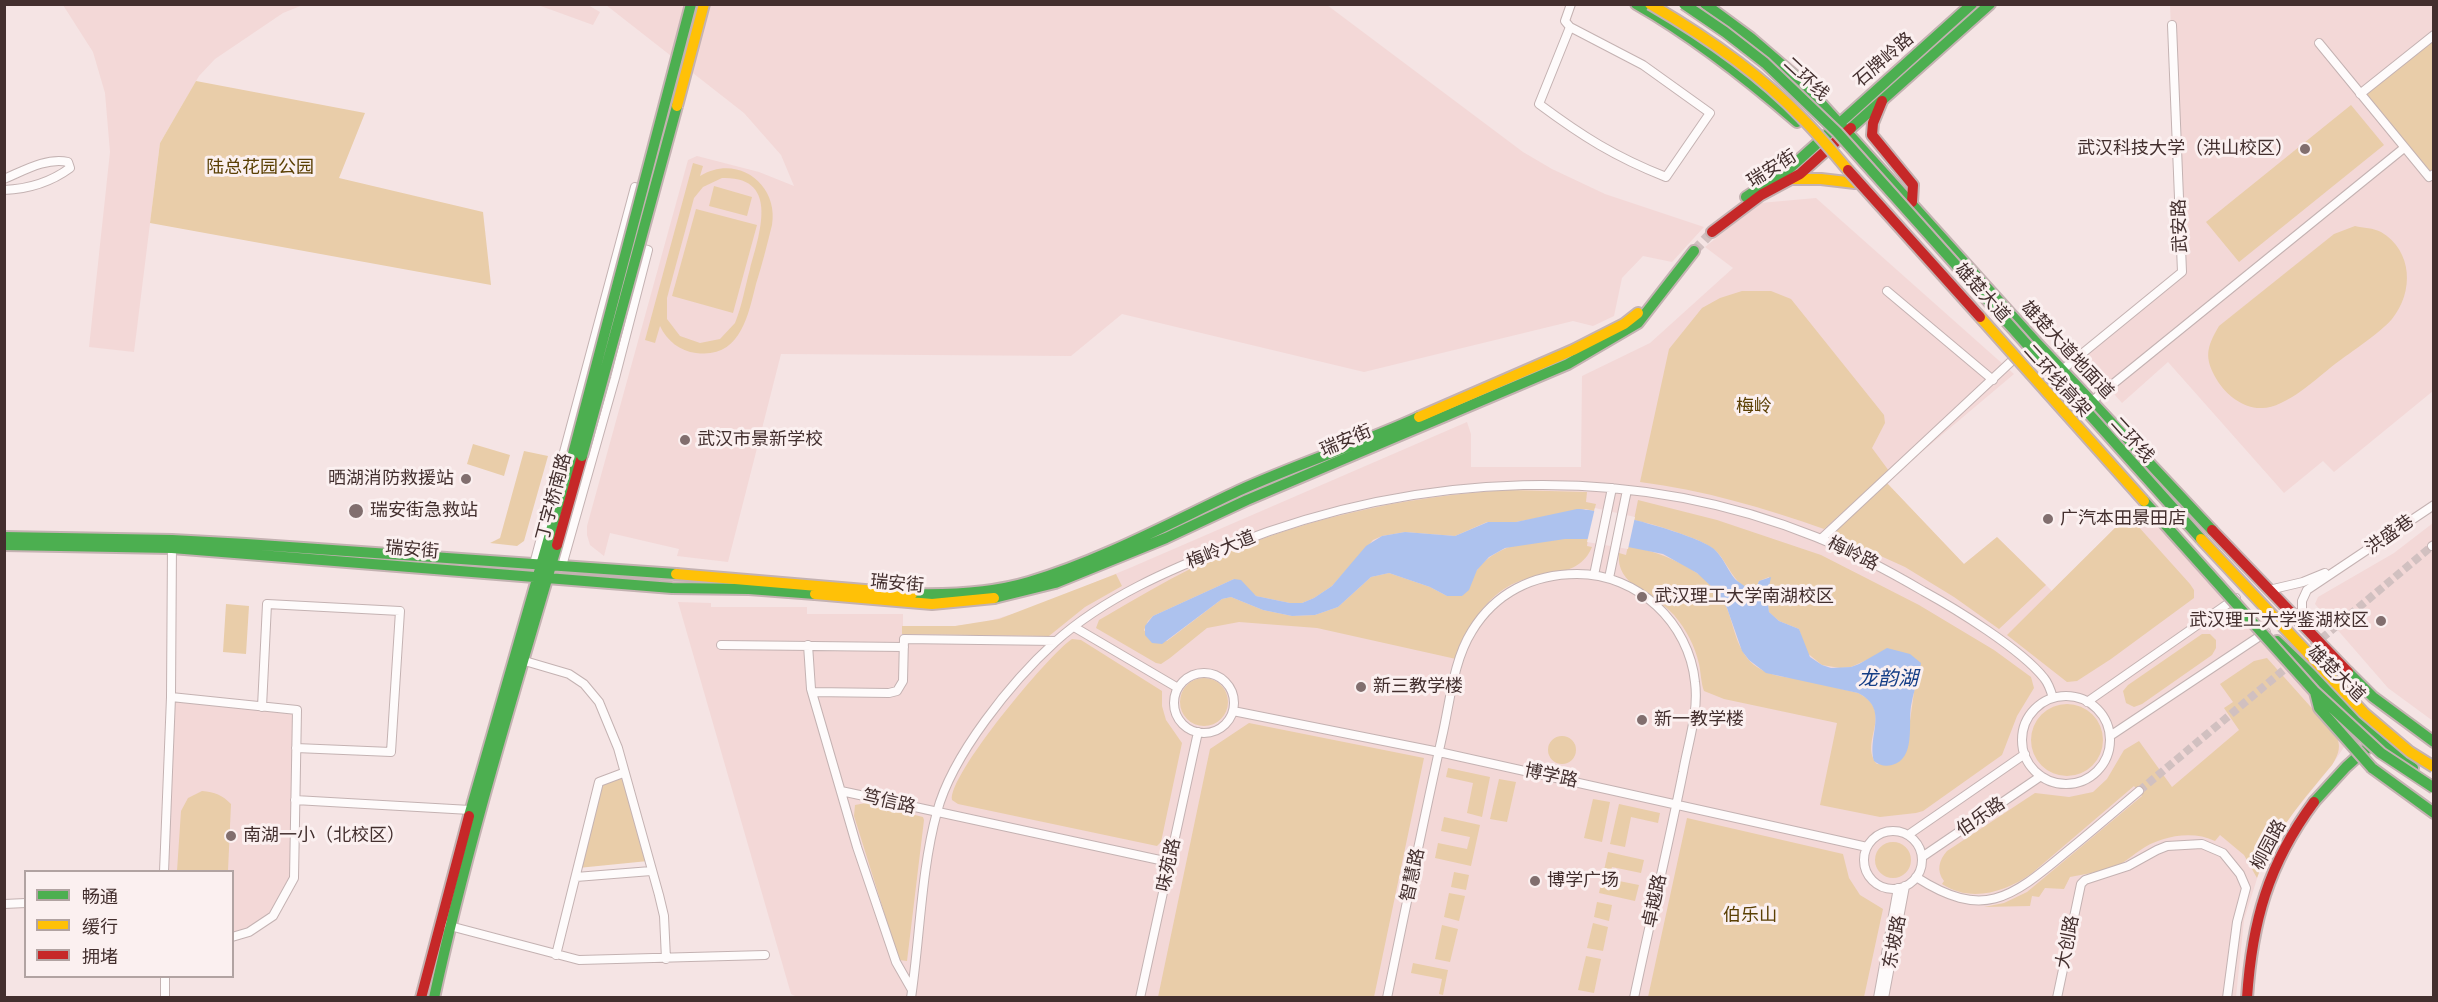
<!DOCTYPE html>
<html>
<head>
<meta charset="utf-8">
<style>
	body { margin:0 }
	#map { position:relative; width:2438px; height:1002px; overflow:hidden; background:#f5e4e4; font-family:Rubik,"Noto Sans SC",sans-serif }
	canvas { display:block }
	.frame { position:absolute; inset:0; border:6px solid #432f2e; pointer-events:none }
	.legend { position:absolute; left:24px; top:870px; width:210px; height:108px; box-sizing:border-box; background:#fbf0f0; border:2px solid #b1a3a2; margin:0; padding:8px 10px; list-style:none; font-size:18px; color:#432f2e }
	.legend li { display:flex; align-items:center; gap:12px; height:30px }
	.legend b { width:30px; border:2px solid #b1a3a2 }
</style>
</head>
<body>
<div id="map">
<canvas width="2438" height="1002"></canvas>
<div class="frame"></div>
<ul class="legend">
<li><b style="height:8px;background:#4caf50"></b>畅通</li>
<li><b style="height:8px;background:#ffc107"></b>缓行</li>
<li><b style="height:8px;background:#c62828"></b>拥堵</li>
</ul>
</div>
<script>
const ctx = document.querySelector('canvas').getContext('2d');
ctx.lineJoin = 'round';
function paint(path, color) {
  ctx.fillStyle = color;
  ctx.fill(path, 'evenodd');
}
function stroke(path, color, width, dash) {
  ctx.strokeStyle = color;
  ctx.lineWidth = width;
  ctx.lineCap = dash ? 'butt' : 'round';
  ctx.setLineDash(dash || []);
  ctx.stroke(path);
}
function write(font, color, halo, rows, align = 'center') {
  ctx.font = font + ' Rubik,"Noto Sans SC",sans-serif';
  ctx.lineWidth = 6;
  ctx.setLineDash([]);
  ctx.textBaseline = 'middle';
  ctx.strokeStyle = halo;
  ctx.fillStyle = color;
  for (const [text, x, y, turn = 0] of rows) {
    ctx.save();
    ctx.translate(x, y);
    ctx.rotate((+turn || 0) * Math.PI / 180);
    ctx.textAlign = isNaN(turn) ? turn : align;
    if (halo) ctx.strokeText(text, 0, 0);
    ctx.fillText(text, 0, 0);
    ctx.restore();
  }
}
paint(new Path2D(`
	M63,5H303L283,13L215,59L199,76L160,143L134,352L89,347L110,152L105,93L93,52Z
	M538,5H588L600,12L593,25Z
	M606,5H1327L1523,152L1552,169L1605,194L1704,227L1672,262L1643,256L1622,278L1614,316L1593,326L1573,321L1364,372L1122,314L1071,356L781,354L728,562L677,556L679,549L610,533L604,556L590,545L587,535V526L688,160L697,156L759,172L794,186L781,155L744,113Z
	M2170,5H2433V391L2334,472L2323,461L2284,493L2168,362L2122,403L2080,356L2182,272Z
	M1816,198L2014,374L1886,482L1964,564L1997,537L2052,591L2136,507L2198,565L2350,738L2332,765L2289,818L2261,866L2244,920L2236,997H797L791,994L678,602L711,603V607H807V614H903V626H955L982,623L1033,608L1132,567L1467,422L1471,434V467H1581L1582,376L1650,343L1733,268L1705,247L1760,203Z
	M2433,523V721L2388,688L2315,604L2318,597L2394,553Z
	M171,697L297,710L294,878L273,916L233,937L232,872H166Z`), '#f3d8d7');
paint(new Path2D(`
	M2433,35V174L2429,177L2360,94Z
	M196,81L365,113L339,178L483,212L491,285L150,223L160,143Z
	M2351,105L2384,145L2239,262L2206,222Z
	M693,163L703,166L700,176C737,153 779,184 772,225C767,245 762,265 756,284C748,316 740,359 696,353C680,351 667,341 660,326L655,343L645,340ZM722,178C781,176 759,235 750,269C745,287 742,306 735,323L720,339L700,343L680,336L667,319V298L694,198L703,187Z
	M714,186L752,197L747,216L709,206Z
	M696,209L757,225L733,313L672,296Z
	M2355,226C2363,228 2374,228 2381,232C2413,251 2414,292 2392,319C2380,333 2351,352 2335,364C2317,378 2286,408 2262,408C2244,409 2226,395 2217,380C2204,358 2206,348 2219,326L2334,234Z
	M1742,291H1771L1791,299L1884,415L1885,423L1872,448L1889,471L1824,529C1765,508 1703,490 1640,482L1669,349L1702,308L1720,298Z
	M473,444L510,455L504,476L467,464Z
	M524,451L548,456L524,541L517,546L490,543L500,538Z
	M1886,482L1964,564L1997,537L2046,585L1999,629L1954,597L1905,567L1832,534Z
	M1511,490L1587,492L1586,502L1596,504L1594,511L1586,509L1516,522H1487L1455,536L1405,532L1382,536L1373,540L1332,586L1314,598L1302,603H1290L1256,596L1234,579L1153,616L1148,621L1144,630L1152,642L1167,641L1222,599L1231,597L1263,610L1292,616L1315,615L1338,607L1371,577L1389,573L1430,587L1447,596H1462C1468,585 1473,573 1482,564C1507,538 1553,538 1588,539L1587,546L1592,547C1578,581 1539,569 1509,586C1482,601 1466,631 1456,659L1317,628L1239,622L1207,628L1170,658L1161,664L1156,663L1096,628L1099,620L1106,616C1135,599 1164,582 1194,567C1294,520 1402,496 1511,490Z
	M1638,500L1717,520L1821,555L1919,605L1994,650L2031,677L2034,688L2017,716L2002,755L1923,811L1916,813L1880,817L1820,805L1837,723L1724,699L1704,691C1701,683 1701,673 1699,664C1695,646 1686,629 1674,615C1654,593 1615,586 1619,553L1626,555L1628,546C1663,552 1716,573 1728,611C1735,631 1738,654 1757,667C1771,677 1788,677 1805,680C1823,684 1840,689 1858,693C1896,712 1858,742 1877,764L1892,765L1910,721L1914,692L1921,663L1869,659L1851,667L1840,668L1822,665L1806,652L1799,629L1779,621L1769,612L1767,597L1769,577L1759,581L1756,589C1737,592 1728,563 1717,552C1705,539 1653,524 1634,520Z
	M2128,515L2190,584L2194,590V598L2111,659L2077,681L2067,682L2007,635Z
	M1116,574L1122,586L1085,607L1049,636L902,634V626H955L999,619Z
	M226,604L249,606L246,654L223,652Z
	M2202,634H2210L2216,640V648L2212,655L2142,704L2134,707L2126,703L2123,691L2128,685Z
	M1072,639L1081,640L1162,691V706L1166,720L1182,743L1161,842L1157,846L958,804L952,800C948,775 1049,654 1072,639Z
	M2267,658L2335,734C2342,745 2339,754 2332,765C2303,800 2273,834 2257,878L2244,855L2220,835L2215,841C2192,830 2160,836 2139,851C2130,857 2123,864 2112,868C2099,872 2084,874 2070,877L2064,889L2045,888L2039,897L2032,896L2030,906L1984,907L2004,903L2027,892L2142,796L2134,786L2031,874C2005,892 1971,903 1942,884L1944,881C1936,871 1939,860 1947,851L2035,793L2069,797L2093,792L2107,779L2124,750L2139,741L2172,787L2239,730L2224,708L2233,702L2220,684L2254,661Z
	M1180 702a24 24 0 1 1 48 0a24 24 0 1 1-48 0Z
	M2031 740a36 36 0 1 1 72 0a36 36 0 1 1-72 0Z
	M1249,723L1424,758L1374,997H1158L1210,749Z
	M1548 750a14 14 0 1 1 28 0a14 14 0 1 1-28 0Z
	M1448,768L1490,777L1482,817L1467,813L1473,783L1446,777Z
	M623,773L648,861L578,868L599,782Z
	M1499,779L1516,782L1507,822L1490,819Z
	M202,791C215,792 222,795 231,804L228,871H177L181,811L188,798Z
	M1593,799L1610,802L1602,842L1584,838Z
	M866,803L923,817L924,820L907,961L899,960L854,816L855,805Z
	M1619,804L1660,813L1658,823L1631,817L1625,847L1610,844Z
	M1444,817L1480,825L1471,866L1435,858L1438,843L1467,849L1470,837L1441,831Z
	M1687,818L1843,854L1849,878L1860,895L1883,909L1864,997H1648Z
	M1875 860a18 18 0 1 1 36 0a18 18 0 1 1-36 0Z
	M1608,852L1644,860L1641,873L1612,867L1609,879L1639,885L1635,901L1599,893Z
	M1454,872L1469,875L1466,890L1451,887Z
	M1449,893L1465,896L1459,921L1444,917Z
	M1597,902L1612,905L1609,921L1594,917Z
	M1593,923L1608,927L1603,951L1587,948Z
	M1442,925L1458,929L1450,962L1435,959Z
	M1586,956L1601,959L1594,993L1578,990Z
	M1413,963L1448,970L1443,995L1439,994L1442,979L1411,973Z`), '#e9cda9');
paint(new Path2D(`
	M1577,509C1601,509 1696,534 1714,549C1723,557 1727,569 1735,579C1737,581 1746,587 1749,589H1756L1759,581L1771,577L1767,597L1769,612L1779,621L1799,629L1810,657L1822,665L1831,668L1851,667L1859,664L1887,648L1910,654L1921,663L1920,670C1917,682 1913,694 1911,706C1908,724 1916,759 1892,765C1885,767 1879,765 1874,761C1867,735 1890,709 1858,693L1766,673L1749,660L1742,651L1727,608L1714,589L1697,573L1663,554L1588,539H1565L1505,548L1489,557L1477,570L1469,590L1462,596H1447L1430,587L1389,573L1371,577L1338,607L1315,615L1292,616L1263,610L1231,597L1222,599L1162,644L1152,643L1145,635V626L1153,616L1234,579L1241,580L1256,596L1290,603H1302L1314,598L1332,586L1366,546L1382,536L1405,532L1455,536L1488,522H1516Z`), '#adc2ee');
paint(new Path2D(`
	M1595,508L1635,517L1628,549L1587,542Z`), '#f5e4e4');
stroke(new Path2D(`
	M2303,654L2432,546
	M2139,791L2292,663`), '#d1c0c0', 8, [8, 4]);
stroke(new Path2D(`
	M1694,251L1712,232`), '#d1c0c0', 10, [10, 5]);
const street = new Path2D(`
	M1570,27L1539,104C1582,136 1615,157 1666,177L1710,113L1643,65L1570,27L1565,21L1571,4
	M2319,43L2429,177L2434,174
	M2360,94L2434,35
	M4,179C23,171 47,157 68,162L70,168C51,182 28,189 4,190
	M1887,291L1993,380
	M2062,370L2182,272L2172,25
	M2092,401L2404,148
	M1821,539L2016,357
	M2432,546L2434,545
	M534,564L635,187
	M562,566L615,378L648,250L636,247
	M1594,575L1612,488
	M1609,578L1627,490
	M2269,590L2303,582L2325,573
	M2302,626V601L2307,590L2434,505
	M1074,627L1178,688
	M721,645L904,647
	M808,645L811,689L857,847L896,962L912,990
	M518,659L569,674L584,684L599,702L618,748L659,895L664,916L666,959
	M1174 703a30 30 0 1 1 60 0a30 30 0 1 1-60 0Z
	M812,692L889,693L897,691L903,681L904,639L1056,641
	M2022 740a44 44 0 1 1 88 0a44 44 0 1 1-88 0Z
	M171,697L297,710L294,878L273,916L249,932L232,937
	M2087,702L2236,598
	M262,707L267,604L400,611L391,752L296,748
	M1233,711L1439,752L1867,847
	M2110,736L2266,632
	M841,791L1169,862
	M295,800L470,810
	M1864 860a29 29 0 1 1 58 0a29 29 0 1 1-58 0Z
	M1908,835L2025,754
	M1922,857L2041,776
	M164,872L171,697L172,543
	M576,877L651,871
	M1916,877C1983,920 2010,899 2065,853C2090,833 2114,812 2139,791
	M4,904L26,903
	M446,925L579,960L765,955
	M556,955L599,782L623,773
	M165,976V998
	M911,998C920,938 921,870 937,812C952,755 1012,681 1055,642C1105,597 1171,569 1232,545C1417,472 1629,461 1816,537C1853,552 1889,571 1923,591C1956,609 2021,649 2044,678C2049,684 2051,691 2053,698
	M1140,998L1198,732
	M1387,998C1405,911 1423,823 1442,737C1450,703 1453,661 1472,631C1495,593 1533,574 1577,574C1638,574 1689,623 1695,682C1699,712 1688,743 1683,772C1668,847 1650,922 1634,998
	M1878,998L1898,888
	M1884,998L1905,886
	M2057,998L2081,884L2085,880L2128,866L2157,850L2167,846L2202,844L2223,853L2240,874L2246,888L2237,922L2227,998`);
const fast = new Path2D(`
	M1636,4C1694,37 1746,78 1797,122
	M1705,4L1751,38L1802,82L2035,341L2212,530
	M1851,128L1990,4
	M1746,197L1790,168L1972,4
	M4,537L172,540L246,544L676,574
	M4,545L172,548L672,588L749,589L815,594
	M912,594C951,595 992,593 1029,582C1102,560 1170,523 1238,491C1297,464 1360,444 1419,417
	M994,598L1055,583L1166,538L1247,500L1568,364L1638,323L1694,251
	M2277,641L2378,738L2413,768
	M2348,672L2373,697L2434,742
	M2372,768L2434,813
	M2314,802L2346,767L2376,740
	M469,816L573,454
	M434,998C467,845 513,696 557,545`);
const slow = new Path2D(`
	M1793,179H1821L1855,183
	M1419,417L1573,350L1624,324L1638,313
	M676,574L912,594
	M815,594L932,604L994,598`);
const jam = new Path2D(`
	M1882,101L1873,123L1872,135L1913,185L1912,202
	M1712,232L1761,195L1800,174L1851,128
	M2212,530L2348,672
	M557,545L582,456
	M421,998L469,816
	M2247,998C2252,922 2268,864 2314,802`);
stroke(street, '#c4b2b2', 10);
stroke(fast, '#c4b2b2', 14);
stroke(slow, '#c4b2b2', 14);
stroke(jam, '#c4b2b2', 14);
stroke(street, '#fefbfb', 8);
stroke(fast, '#4caf50', 10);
stroke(slow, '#ffc107', 10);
stroke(jam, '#c62828', 10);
const fastBridge = new Path2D(`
	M1684,4L1725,32L1765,63L1837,132L2201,539
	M573,454L691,4
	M582,456L677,106
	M2144,501L2315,692L2381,753L2434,788
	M2315,692L2319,708L2372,768`);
const slowBridge = new Path2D(`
	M1650,4C1705,36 1758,72 1802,118C1818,134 1833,152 1848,170
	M677,106L704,4
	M1980,317L2144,501
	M2201,539L2364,713L2410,752L2434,767`);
const jamBridge = new Path2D(`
	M1848,170L1980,317`);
stroke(fastBridge, '#c4b2b2', 14, []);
stroke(slowBridge, '#c4b2b2', 14, []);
stroke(jamBridge, '#c4b2b2', 14, []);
stroke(fastBridge, '#4caf50', 10);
stroke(slowBridge, '#ffc107', 10);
stroke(jamBridge, '#c62828', 10);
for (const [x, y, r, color] of [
	[2305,149,6,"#816e6e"],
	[685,440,6,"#816e6e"],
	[466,479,6,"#816e6e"],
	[356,511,8,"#816e6e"],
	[2048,519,6,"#816e6e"],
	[1642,597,6,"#816e6e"],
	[2381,621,6,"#816e6e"],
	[1361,687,6,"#816e6e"],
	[1642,720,6,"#816e6e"],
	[231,836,6,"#816e6e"],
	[1535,881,6,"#816e6e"]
]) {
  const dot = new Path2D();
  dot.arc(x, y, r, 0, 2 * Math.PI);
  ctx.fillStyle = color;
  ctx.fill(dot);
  stroke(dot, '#fbf0f0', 2);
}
write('18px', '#432f2e', '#fbf0f0', [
	["石牌岭路",1884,60,-41],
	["二环线",1806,79,43],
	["瑞安街",1772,169,-32],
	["武安路",2180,226,-92],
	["雄楚大道",1982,293,48],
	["雄楚大道地面道",2067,350,47],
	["二环线高架",2057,381,48],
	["二环线",2132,440,48],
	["瑞安街",1346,441,-23],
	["丁字桥南路",554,497,-75],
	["洪盛巷",2390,535,-35],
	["瑞安街",412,550,5],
	["梅岭大道",1221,550,-22],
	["梅岭路",1853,554,26],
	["瑞安街",897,584,5],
	["雄楚大道",2336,674,44],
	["博学路",1551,776,12],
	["笃信路",889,802,13],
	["伯乐路",1981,817,-34],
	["柳园路",2269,845,-62],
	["味苑路",1169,865,-78],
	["智慧路",1413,875,-78],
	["卓越路",1655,901,-78],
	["东坡路",1895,942,-79],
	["大创路",2068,942,-79]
]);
write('18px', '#432f2e', '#fbf0f0', [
	["武汉科技大学（洪山校区）",2293,149,"right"],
	["武汉市景新学校",697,440],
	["晒湖消防救援站",454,479,"right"],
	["瑞安街急救站",370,511],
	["广汽本田景田店",2060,519],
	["武汉理工大学南湖校区",1654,597],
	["武汉理工大学鉴湖校区",2369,621,"right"],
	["新三教学楼",1373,687],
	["新一教学楼",1654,720],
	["南湖一小（北校区）",243,836],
	["博学广场",1547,881]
], 'left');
write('18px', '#5b4004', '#fbf0f0', [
	["陆总花园公园",260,168],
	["梅岭",1754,407],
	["伯乐山",1750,916]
]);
write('italic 20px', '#143d86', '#fbf0f0', [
	["龙韵湖",1888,679]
]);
</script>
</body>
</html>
